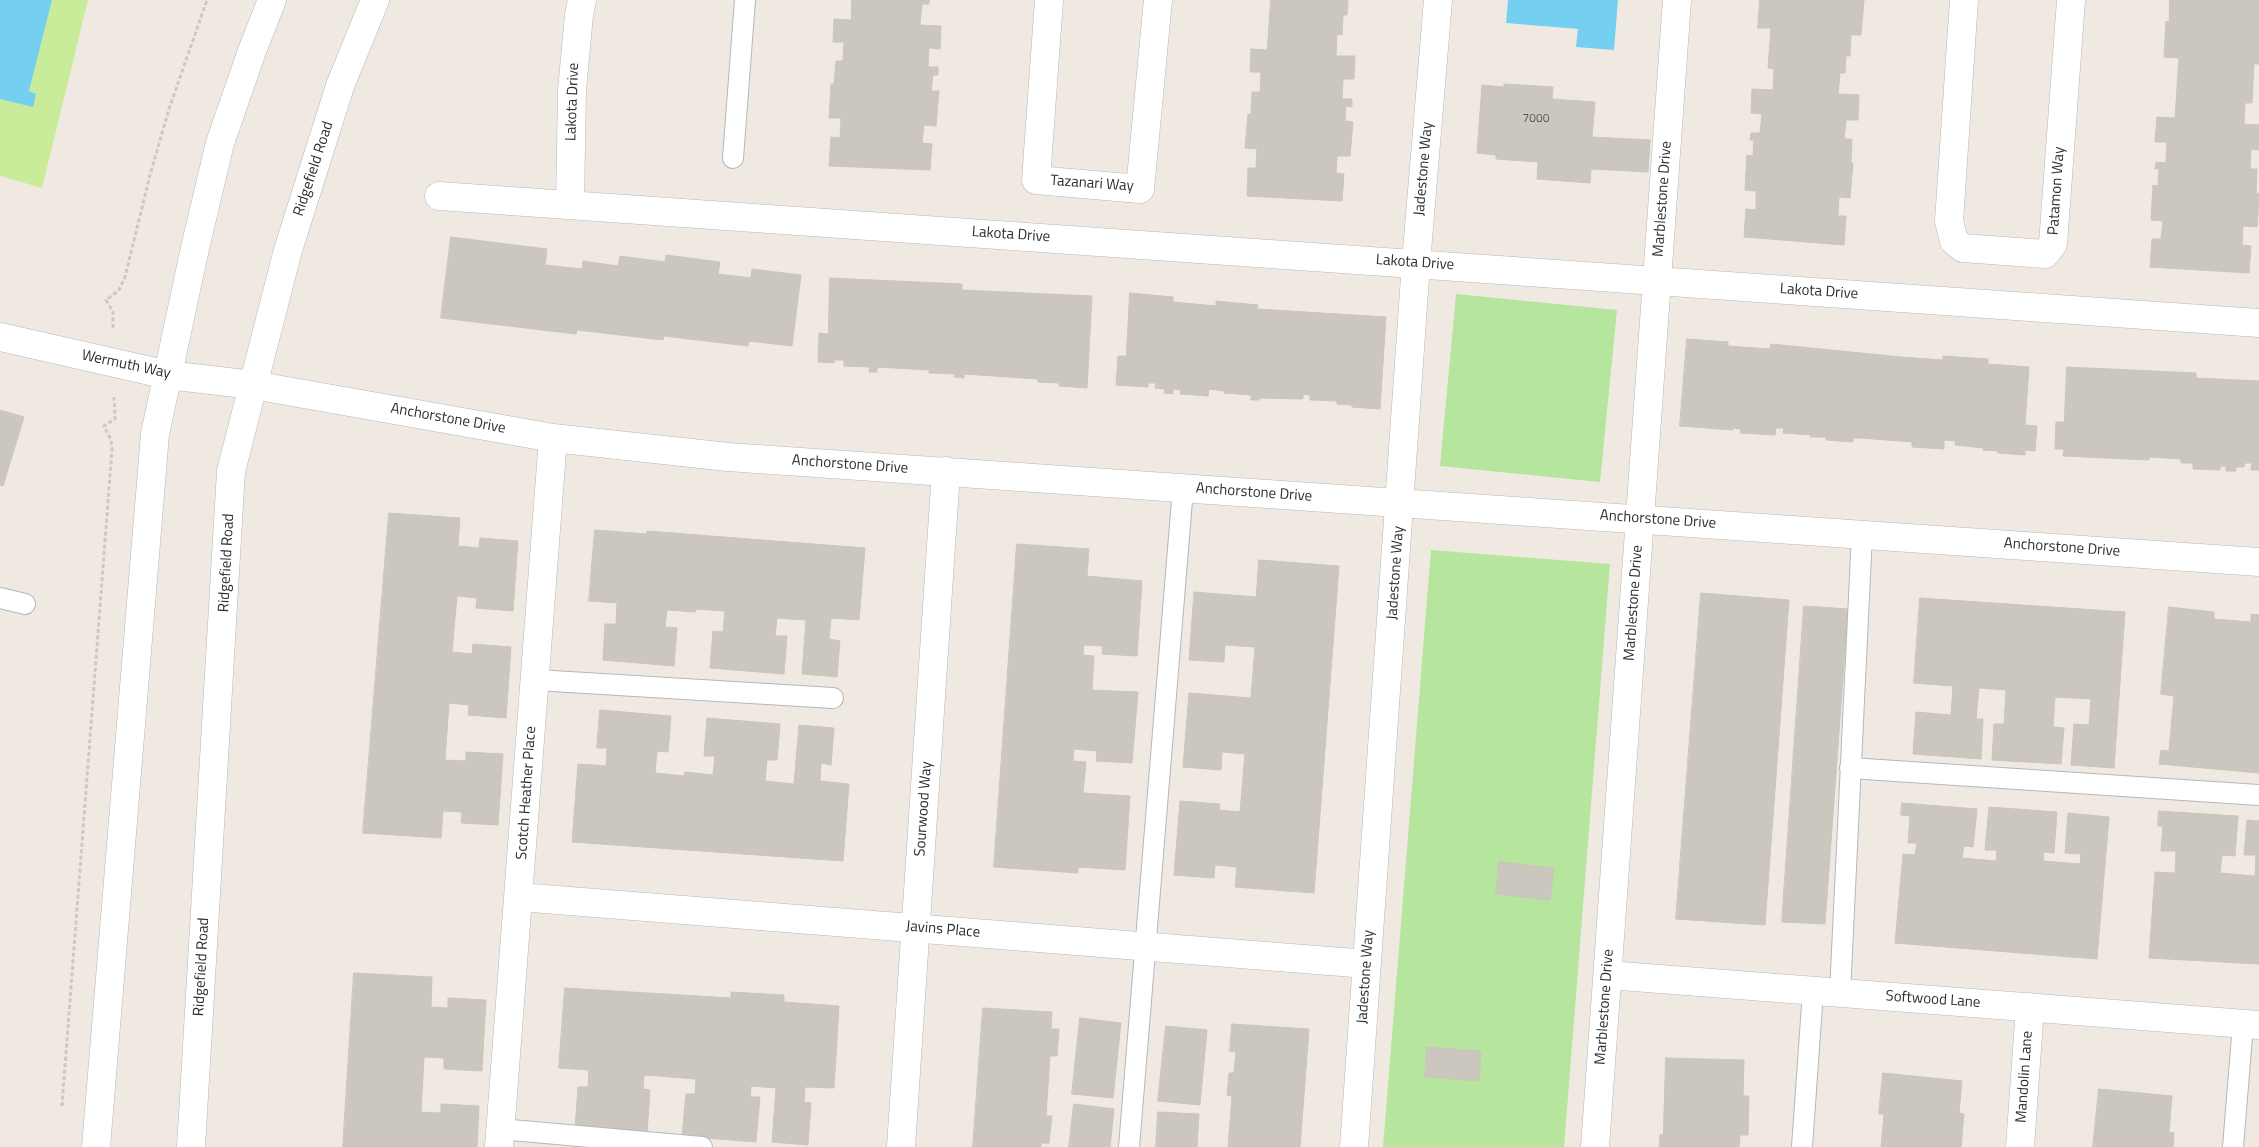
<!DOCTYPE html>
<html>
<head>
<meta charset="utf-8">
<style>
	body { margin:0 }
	canvas { display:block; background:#efe9e1 }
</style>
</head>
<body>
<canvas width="2259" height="1147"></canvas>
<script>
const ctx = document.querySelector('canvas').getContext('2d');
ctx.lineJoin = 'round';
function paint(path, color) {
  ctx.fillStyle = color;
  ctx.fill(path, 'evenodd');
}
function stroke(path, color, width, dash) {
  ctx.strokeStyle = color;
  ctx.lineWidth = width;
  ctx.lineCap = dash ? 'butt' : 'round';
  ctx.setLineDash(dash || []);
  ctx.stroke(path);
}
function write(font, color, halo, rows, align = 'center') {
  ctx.font = font + ' "Titillium Web",sans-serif';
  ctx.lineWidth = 4.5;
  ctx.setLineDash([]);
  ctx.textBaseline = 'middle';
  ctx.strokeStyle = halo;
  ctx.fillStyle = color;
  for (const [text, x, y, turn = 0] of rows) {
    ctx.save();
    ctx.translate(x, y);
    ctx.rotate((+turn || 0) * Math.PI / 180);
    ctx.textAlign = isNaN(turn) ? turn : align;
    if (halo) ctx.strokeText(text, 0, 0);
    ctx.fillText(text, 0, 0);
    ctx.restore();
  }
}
paint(new Path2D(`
	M1456,294L1617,310L1600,482L1440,466Z
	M1431,550L1610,564L1564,1147H1383Z`), '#b6e59e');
paint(new Path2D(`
	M0,0H88L42,188L0,176Z`), '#c9ec9a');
paint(new Path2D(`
	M0,0H52L29,91L36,94L33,107L0,99Z
	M1508,0H1618L1614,50L1576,47L1578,29L1506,23Z`), '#75cff0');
const building = new Path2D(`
	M852,0H929V4H922L920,25L941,26L940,49L929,48L928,67H938V75H933L931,91H939L936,126L924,125L922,143L932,144L930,170L829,166L831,137L840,138L841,118H829L831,84H834L836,61H843L844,42H833L834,19L851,20Z
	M1271,0H1348L1347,15H1343L1342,35L1337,34L1336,56H1355L1354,79H1343L1342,99H1352V107L1346,106L1345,121L1353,122L1350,156H1337L1336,173L1344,174L1342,201L1247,196L1248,168H1256L1257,149L1245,148L1248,114L1251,115L1252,92H1260L1261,72H1250L1251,49L1267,50Z
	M1760,0H1864L1861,35H1851L1850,56H1846L1845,73H1840L1838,94L1859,95L1858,120H1846L1844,139H1852L1851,163H1853L1850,198L1839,197L1838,216H1846L1844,245L1744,237L1746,209L1756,210V191L1745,190L1747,155L1753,156L1754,140H1750L1751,133H1760L1762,114L1751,113L1752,89L1773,90L1774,69L1768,68L1771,28H1758Z
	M2170,0H2259V64H2254L2252,103H2245L2244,124L2259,125V150L2251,149L2250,169H2257L2256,194L2259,193L2257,227L2243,226L2242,245L2251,246L2249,273L2150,267L2152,239H2161L2163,221L2151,220L2153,185L2158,186L2159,169H2155L2156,162L2166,163L2167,142H2155L2157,117L2175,118L2179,58L2164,57L2166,21L2169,22Z
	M1504,84L1553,87L1552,99L1595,102L1592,137L1650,140L1648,172L1591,169L1590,183L1537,179L1538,162L1496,159V155L1477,153L1482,85L1504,87Z
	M451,237L547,249L545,265L582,269L583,261L618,266L620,256L665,262L666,255L720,262L718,274L751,278L752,269L801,275L792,346L749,341L748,346L664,336L663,340L577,330L576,334L441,318Z
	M830,278L962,284V290L1092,296L1087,388L1059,386V383L1038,382V379L964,374V378L954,377L955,374L929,373V370L877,367V372H869L870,367L844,366V360H834V363L818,362L819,333L828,334Z
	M1130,293L1173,297V302L1216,306V301L1258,305L1257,309L1386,317L1380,409L1352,407V405L1337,404V401L1310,400V395L1303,394V399L1259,398V400H1251V395L1224,393V391L1209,389L1208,396L1180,394L1181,390L1173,389V394L1164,393L1165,389L1155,388L1156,383H1148V387L1116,385L1118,356H1126Z
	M1687,339L1728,342V346L1770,349L1771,344L1901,357L1943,360V356L1988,359V364L2029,367L2025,425L2037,426L2035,451L2025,450V455L1998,453V451L1983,450V448L1955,445L1956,441L1944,440V449L1912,447V442L1861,438H1853V442L1826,440V437H1810L1811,435L1783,433L1784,428H1776L1775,435L1740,433L1741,429L1733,428V430L1680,426Z
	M2067,367L2196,373V378L2259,381V470H2251L2252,463H2245L2244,467H2236V471H2226V466H2220V470L2193,469V463H2181V459L2149,457V460L2063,456L2064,449H2055L2056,422H2064Z
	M0,410L24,417L3,486L0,485Z
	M389,513L460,518L458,546L479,548L480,538L518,541L513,611L476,608L477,598L457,596L452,652L472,654L473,644L511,647L506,718L468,715L469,705L449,703L445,760L466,761V752L503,754L498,825L461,823L462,812L443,811L441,838L363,833Z
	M595,530L647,534V531L865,548L859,620L831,618L829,639L840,641L837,677L802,674L806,620L777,618L775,636H787L784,674L710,668L713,631L723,632L725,611L696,609L695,612L667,610L665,627L677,628L674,666L603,660L605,624H616L617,603L589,601Z
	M1017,544L1089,549L1087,576L1142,581L1137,656L1102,654L1103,646L1084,645L1083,655L1094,656L1092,690L1138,692L1132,763L1096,761L1097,751L1074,749L1073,761L1086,762L1083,793L1130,796L1125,870L1078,867V873L994,867Z
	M1259,560L1339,566L1314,893L1235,887L1237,867L1215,865L1214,878L1174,875L1180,801L1220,804L1219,810L1240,812L1245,754L1222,752L1221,770L1183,767L1189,693L1251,698L1255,647L1225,645L1224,662L1189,660L1194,592L1256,597Z
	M1701,593L1789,600L1765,925L1676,919Z
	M1920,598L2125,612L2114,768L2071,765L2074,724L2089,725L2091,699L2055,697L2053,727L2064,728L2061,764L1992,760L1994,724H2004L2006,690L1979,688L1976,719H1983L1981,759L1913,754L1916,712L1951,715L1953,686L1914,683Z
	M1804,606L1848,609L1825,924L1782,922Z
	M2169,607L2214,612V619L2251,622V614L2259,615V773L2159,764L2161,750L2169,751L2174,696L2161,694Z
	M600,710L671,716L668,752L657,751L655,773L684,776L685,772L713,775L715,756H704L707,718L780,724L777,760H767L765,781L794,784L799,725L834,728L831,765L821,763L820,781L849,784L843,861L572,842L578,764L606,766L607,748H597Z
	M1902,803L1977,809L1973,847L1964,846L1962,858L1996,861L1997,850H1985L1989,807L2057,812L2054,853L2044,852L2043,861L2080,864L2081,854L2065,853L2068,813L2109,817L2097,959L1895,943L1903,854L1915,855L1917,843H1908L1910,816L1901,815Z
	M2159,811L2238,816L2235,856L2222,855L2220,873L2255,876L2256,855H2244L2247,820L2259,821V964L2149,958L2155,872L2175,873L2176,851H2161L2163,826H2158Z
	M1499,862L1554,868L1550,900L1496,894Z
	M354,973L432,977L431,1007L448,1008V998L486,1000L482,1071L444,1069V1058L424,1057L421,1112L441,1113V1104L479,1106L477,1147H343Z
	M565,988L731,998V992L784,995V1002L839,1006L834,1088L805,1087L804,1102L811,1103L808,1145L772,1142L776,1088L751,1086L750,1097H760L756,1142L682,1136L686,1094H695L696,1079L644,1075L643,1089L650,1090L647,1134L575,1129L578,1087H588L589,1070L559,1068Z
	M983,1008L1052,1012L1051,1029H1059L1057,1056H1050L1046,1116H1052L1049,1143H1041V1147H973Z
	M1080,1018L1121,1023L1113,1098L1072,1094Z
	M1232,1024L1309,1029L1300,1147H1228L1232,1096L1227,1095L1229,1073H1234L1236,1052L1230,1051Z
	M1166,1026L1207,1030L1200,1105L1158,1101Z
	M1427,1047L1481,1051L1479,1081L1425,1077Z
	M1666,1058L1744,1060L1743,1096H1749L1748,1135H1740L1739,1147H1659L1660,1135H1663Z
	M1883,1073L1962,1081L1959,1113L1964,1114L1961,1147H1881L1884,1114H1879Z
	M2099,1089L2172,1096L2169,1132L2174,1133L2173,1147H2093Z
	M1074,1104L1114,1109L1110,1147H1069Z
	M1158,1112L1199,1114L1197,1147H1156Z`);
paint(building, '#cbc7bf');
stroke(building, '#cbc5ba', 1);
const lane = new Path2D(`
	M733,158L745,0
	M0,598L25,604
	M536,680L833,698
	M1850,768L2259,795
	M1840,993L1862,534
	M500,1129L702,1147
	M1129,1147L1183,488
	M1802,1147L1813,991
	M2233,1147L2243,1024`);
const street = new Path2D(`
	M1049,0L1036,180L1140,189L1158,0
	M1964,0L1949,221L1954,241L1963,248L2045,254L2053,244L2071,0
	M439,196L2259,323
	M570,205L572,90L579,15L582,0
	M0,337L168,375L253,385L553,438L728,457L2259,562
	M519,897L1367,964
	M1608,975L2259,1025
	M499,1147L553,438
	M901,1147L946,471
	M1354,1147L1416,263L1438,0
	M1595,1147L1677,0
	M2020,1147L2030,1007`);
const secondary = new Path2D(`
	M96,1147L155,434L195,248L220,143L252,51L272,0
	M191,1147L231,471L288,250L340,86L375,0`);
stroke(lane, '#b4b7c1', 22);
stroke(street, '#b4b7c1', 29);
stroke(secondary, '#b4b7c1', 29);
stroke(new Path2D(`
	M113,328V312L106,300L119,290L125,277L150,175L169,109L207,0
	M62,1106L112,449L111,440L104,426L115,419L114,397`), '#c9c9c9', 3, [4, 2.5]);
stroke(lane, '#fff', 20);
stroke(street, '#fff', 28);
stroke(secondary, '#fff', 28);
write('12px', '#555452', null, [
	["7000",1536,119]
]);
write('15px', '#2e2e2e', '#fff', [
	["Lakota Drive",573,102,-88],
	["Ridgefield Road",314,169,-72],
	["Jadestone Way",1424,169,-85],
	["Tazanari Way",1092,184,4],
	["Patamon Way",2057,191,-86],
	["Marblestone Drive",1663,199,-86],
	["Lakota Drive",1011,235,4],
	["Lakota Drive",1415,263,4],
	["Lakota Drive",1819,292,4],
	["Wermuth Way",126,365,12],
	["Anchorstone Drive",448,419,10],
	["Anchorstone Drive",850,465,4],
	["Anchorstone Drive",1254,493,4],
	["Anchorstone Drive",1658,520,4],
	["Anchorstone Drive",2062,548,4],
	["Ridgefield Road",227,563,-87],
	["Jadestone Way",1396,573,-86],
	["Marblestone Drive",1634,603,-86],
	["Scotch Heather Place",527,793,-86],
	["Sourwood Way",924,809,-86],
	["Javins Place",943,930,5],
	["Ridgefield Road",202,967,-87],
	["Jadestone Way",1366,977,-86],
	["Softwood Lane",1933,1000,4],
	["Marblestone Drive",1605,1007,-86],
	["Mandolin Lane",2025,1077,-86]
]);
</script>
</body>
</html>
